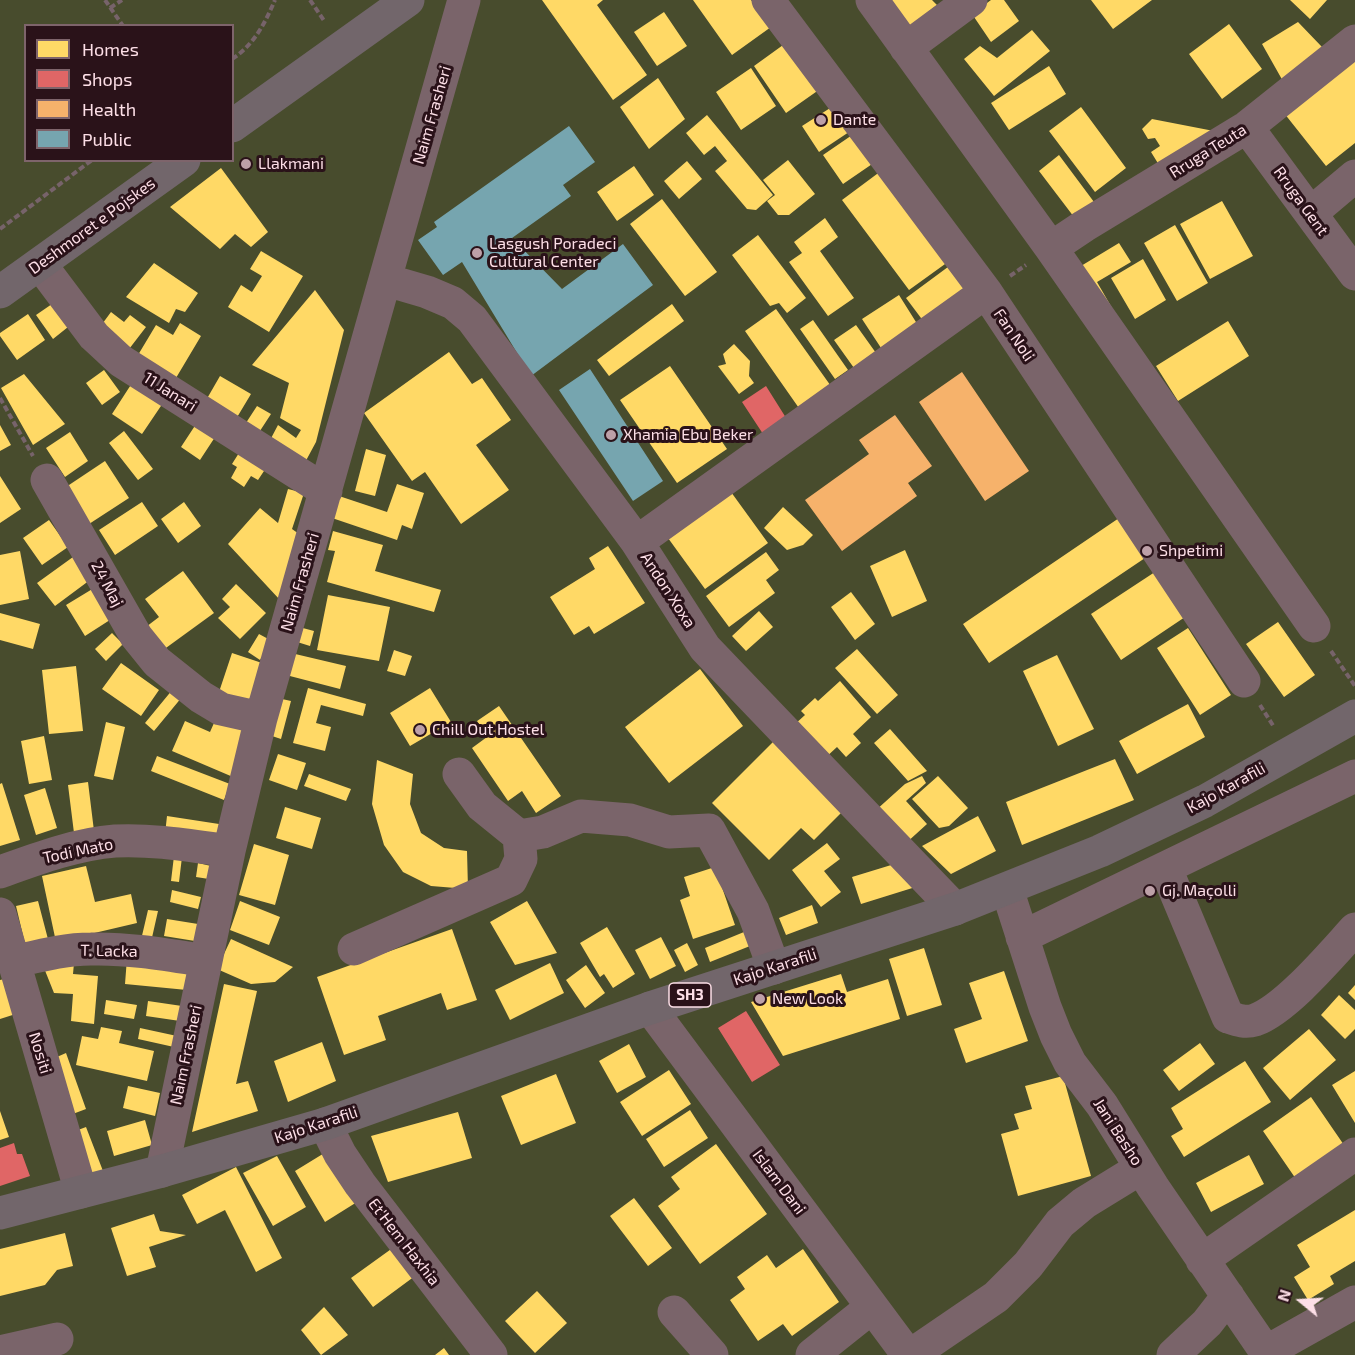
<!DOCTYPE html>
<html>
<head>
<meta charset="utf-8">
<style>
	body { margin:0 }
	#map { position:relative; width:1355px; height:1355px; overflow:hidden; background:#472a34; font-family:"Exo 2",sans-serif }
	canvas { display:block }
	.legend { position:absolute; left:24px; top:24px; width:210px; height:138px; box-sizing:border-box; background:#2a1219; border:2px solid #7e646b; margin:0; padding:8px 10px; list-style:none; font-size:18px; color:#fddfe7 }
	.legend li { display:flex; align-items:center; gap:12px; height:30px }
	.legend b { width:30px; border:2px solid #7e646b }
	.north { position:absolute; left:1271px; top:1271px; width:60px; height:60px; -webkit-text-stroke:4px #2a1219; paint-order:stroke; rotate:288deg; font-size:16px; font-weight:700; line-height:24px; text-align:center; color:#fddfe7 }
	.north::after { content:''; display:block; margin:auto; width:21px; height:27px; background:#fddfe7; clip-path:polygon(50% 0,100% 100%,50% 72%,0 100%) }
</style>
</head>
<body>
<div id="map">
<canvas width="1355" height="1355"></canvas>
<ul class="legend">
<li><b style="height:16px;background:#ffd966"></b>Homes</li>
<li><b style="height:16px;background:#e06666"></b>Shops</li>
<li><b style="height:16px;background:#f6b26b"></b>Health</li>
<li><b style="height:16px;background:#76a5af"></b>Public</li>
</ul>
<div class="north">N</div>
</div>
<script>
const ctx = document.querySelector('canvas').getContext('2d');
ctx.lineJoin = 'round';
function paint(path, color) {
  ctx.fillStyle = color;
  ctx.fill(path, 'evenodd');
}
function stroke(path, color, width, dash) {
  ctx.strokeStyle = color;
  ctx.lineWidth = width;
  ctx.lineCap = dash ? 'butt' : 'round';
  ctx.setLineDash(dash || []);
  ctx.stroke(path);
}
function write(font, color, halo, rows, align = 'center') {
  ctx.font = font + ' "Exo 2",sans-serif';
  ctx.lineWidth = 6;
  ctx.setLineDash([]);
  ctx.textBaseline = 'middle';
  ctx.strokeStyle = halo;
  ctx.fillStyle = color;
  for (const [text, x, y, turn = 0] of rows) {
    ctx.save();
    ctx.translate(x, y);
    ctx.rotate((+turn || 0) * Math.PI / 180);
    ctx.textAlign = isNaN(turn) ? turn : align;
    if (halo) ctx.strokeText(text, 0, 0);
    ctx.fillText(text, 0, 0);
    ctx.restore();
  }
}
paint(new Path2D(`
	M0,0H1355V1355H0ZM26,26H232V160H26Z`), '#484c2d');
paint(new Path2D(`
	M542,0H603L597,5L647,75L613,100Z
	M693,0H751L771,27L732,55Z
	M885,0H932L937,5L908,28Z
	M991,0H1004L1019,21L991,42L972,14Z
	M1091,0H1152L1113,29Z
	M1290,0H1327L1310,19Z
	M664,12L687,46L657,66L634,32Z
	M1298,22L1322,47L1284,83L1262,44Z
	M1229,24L1262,69L1222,99L1189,54Z
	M1032,30L1050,51L994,96L964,59L980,46L997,58Z
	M790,40L823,87L786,113L754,66Z
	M1355,57V143L1326,166L1284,113Z
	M1049,66L1066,94L1009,130L991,103Z
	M751,68L776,106L741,130L716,92Z
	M658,78L685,119L649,149L620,107Z
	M838,103L855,128L819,152L802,126Z
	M1081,107L1126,168L1095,192L1049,131Z
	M707,115L773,195L756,210L747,209L715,171L727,161L715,146L704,155L686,133Z
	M1152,119L1219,132L1159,165L1151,152L1160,146L1155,138L1148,139L1142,129Z
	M858,131L878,160L843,184L823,155Z
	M1059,155L1094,202L1074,217L1039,171Z
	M788,160L815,194L789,215H778L767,201L775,195L763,180Z
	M687,161L702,179L679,199L664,181Z
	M634,166L654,195L617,221L597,192Z
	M221,168L268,232L251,247L235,234L220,249L170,207Z
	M885,168L952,259L909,290L842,200Z
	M662,199L717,272L685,296L630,224Z
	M1222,201L1253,256L1210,279L1180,224Z
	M825,218L838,237L820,251L854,298L828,316L789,262L802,253L794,242Z
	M1175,225L1208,283L1177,301L1144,243Z
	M758,235L806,298L787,313L779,303L770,306L732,255Z
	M1119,243L1131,262L1097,282L1112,308L1076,269Z
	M261,251L303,276L269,332L228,307L241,285L252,292L262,276L250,269Z
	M1143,259L1166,300L1135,319L1111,278Z
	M154,263L198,293L185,312L176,309L169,323L126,297Z
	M952,264L973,291L927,326L906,298Z
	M315,290L344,330L316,442L302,468L268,444L278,425L296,438L301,430L280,418L289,383L252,365Z
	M899,295L921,330L885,354L862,319Z
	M52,304L68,327L53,339L36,315Z
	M672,304L684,321L609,376L597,360Z
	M776,309L833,389L801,411L745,331Z
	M111,312L124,322L130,315L146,327L126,353L97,331Z
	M28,314L45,340L17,360L0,336V333Z
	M813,320L848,370L835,379L800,329Z
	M1228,321L1249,356L1178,401L1156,366Z
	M180,323L201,336L173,383L135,360L156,325L173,335Z
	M856,325L876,353L854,368L834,340Z
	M734,344L750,361L749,376L754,383L739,394L718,366L726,364L723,354Z
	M449,352L472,384L482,378L511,420L476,445L509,490L461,524L425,472L412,481L364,413Z
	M670,366L727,449L677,483L620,400Z
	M104,370L120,392L102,405L86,383Z
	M24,374L65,424L33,445L1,388Z
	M220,376L251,394L236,419L205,402Z
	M134,380L165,400L142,434L112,414Z
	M257,406L271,414L256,437L242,429Z
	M200,418L219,431L200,460L181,447Z
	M0,425L11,445L0,451Z
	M124,431L153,469L138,480L109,443Z
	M70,432L88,461L65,477L46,448Z
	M244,445L270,462L258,480L251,476L244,487L231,478L237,467L232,464Z
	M366,449L386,455L375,496L355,491Z
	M105,461L129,498L89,524L66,487Z
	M0,476L21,509L0,523Z
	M397,484L424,493L412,529L402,525L397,540L332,518L339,496L387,512Z
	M288,489L304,493L292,529L299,534L280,600L228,544L260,508L278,523Z
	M731,492L768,543L705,589L668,538Z
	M142,502L158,526L115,555L99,530Z
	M184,502L201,526L178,543L161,519Z
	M783,507L813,535L803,545L787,550L764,528Z
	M1122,516L1148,556L989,663L963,624Z
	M49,520L68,547L42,565L23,538Z
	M333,531L383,545L375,571L441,590L434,612L327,582L335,551L328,550Z
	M608,546L645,603L594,634L589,626L574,635L550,597L595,569L589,558Z
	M905,550L927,601L892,617L870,566Z
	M20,551L29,599L0,605V555Z
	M766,552L779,570L766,580L775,593L729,627L706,596Z
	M73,557L90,580L55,606L37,583Z
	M1161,568L1191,613L1121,660L1091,614Z
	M183,571L214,613L159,653L142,630L159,617L145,599Z
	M236,584L266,613L240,639L218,618L230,607L222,599Z
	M94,588L113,618L85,636L66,605Z
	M851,592L875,624L855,640L831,607Z
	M328,595L390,607L379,661L317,650Z
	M759,611L773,627L746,651L732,636Z
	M0,613L40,624L33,649L0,640Z
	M1278,622L1315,675L1284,697L1246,644Z
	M299,627L314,631L310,646L294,641Z
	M1188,628L1231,695L1200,715L1157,648Z
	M112,633L123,644L106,661L95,649Z
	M259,634L272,641L260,660L248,652Z
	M857,649L898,695L877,714L835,668Z
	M394,650L412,656L405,676L387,671Z
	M232,653L262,663L248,705L218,695Z
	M291,653L346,666L340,689L286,675Z
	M1057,655L1094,729L1058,746L1023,671Z
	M121,663L159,690L141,716L102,689Z
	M76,666L83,731L49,734L42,670Z
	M700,669L743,726L669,783L625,727Z
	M840,681L871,717L853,734L861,743L846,757L837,747L824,759L794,725L805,715L801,711L815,698L818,701Z
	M308,688L366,704L363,716L321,705L316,723L331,727L325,751L293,743Z
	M430,688L451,722L410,746L390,713Z
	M173,689L182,697L154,731L145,723Z
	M282,699L291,701L281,739L272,736Z
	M1188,704L1205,737L1137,774L1119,741Z
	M499,706L561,796L536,813L522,791L508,801L472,748L487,737L477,721Z
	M218,714L248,725L233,777L172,751L185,721L210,732Z
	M106,722L125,727L113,780L94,776Z
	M890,729L927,771L908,781L874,743Z
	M44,736L52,780L29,784L21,741Z
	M779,736L848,806L814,840L801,828L769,860L712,803Z
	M278,754L306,763L297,790L269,780Z
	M157,756L230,784L224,800L151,771Z
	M1115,759L1134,800L1022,845L1006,802Z
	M377,760L413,774L410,804L421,833L444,848L467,851L468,889L431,886L403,872L384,845L372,804Z
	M309,774L351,789L346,801L304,786Z
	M922,776L926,783L906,801L927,824L905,844L875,811L905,784Z
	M938,776L968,808L949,826L939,828L912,799Z
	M88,782L94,831L74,833L68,785Z
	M2,783L20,840L0,846V784Z
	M45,788L57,828L36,835L24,795Z
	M285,807L321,818L312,849L276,838Z
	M167,816L219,824L217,842L165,834Z
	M978,816L996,851L951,874L922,846Z
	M827,843L840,859L824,871L841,892L821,907L792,870Z
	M254,844L289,855L275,905L239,895Z
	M174,856L182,857L179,882L171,881Z
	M901,862L922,885L861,904L852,877Z
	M198,863L211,866L209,879L196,877Z
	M86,866L95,902L131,894L137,923L56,942L42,876Z
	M715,867L735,925L693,939L680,900L690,896L684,877Z
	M172,890L201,897L198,909L170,902Z
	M38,901L49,943L26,948L16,906Z
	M240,901L280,917L269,945L230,930Z
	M527,901L557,953L515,965L490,922Z
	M812,905L818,923L786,935L779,918Z
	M148,910L158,911L151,942L141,940Z
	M167,919L198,924L195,941L164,936Z
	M607,927L635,974L613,988L604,974L600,977L580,943Z
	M452,929L477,1000L447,1010L441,993L378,1016L386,1040L344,1055L317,977Z
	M744,932L750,946L710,962L705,948Z
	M661,937L676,966L650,979L635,950Z
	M231,939L293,967L275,982L251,984L217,969Z
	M687,943L698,965L685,972L674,950Z
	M924,948L942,1005L907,1016L889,959Z
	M127,958L189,964L187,990L125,984Z
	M74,963L73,974L98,976L94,1024L71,1021L73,994L54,993L44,968Z
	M550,963L564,993L510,1020L495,990Z
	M586,965L605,993L585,1008L566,980Z
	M1004,971L1028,1041L966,1063L954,1029L982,1019L969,983Z
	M841,974L847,992L888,979L900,1019L783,1056L751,1002Z
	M12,977L22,1012L0,1019V980Z
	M224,984L257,991L236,1084L248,1081L258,1111L192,1132Z
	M1355,985V1000L1348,993Z
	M1339,995L1355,1010V1029L1345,1039L1321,1015Z
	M106,1000L137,1005L134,1019L104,1014Z
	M148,1001L182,1006L180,1021L146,1016Z
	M101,1027L122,1031L119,1043L154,1051L147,1081L76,1065L82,1036L98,1039Z
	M140,1028L177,1036L174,1047L138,1039Z
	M1309,1029L1336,1060L1290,1100L1263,1068Z
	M322,1042L336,1081L288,1102L274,1061Z
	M1200,1043L1215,1064L1179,1091L1163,1070Z
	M629,1044L646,1077L617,1093L599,1061Z
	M66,1053L86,1109L70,1115L50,1060Z
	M1245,1061L1271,1102L1184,1157L1171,1136L1183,1129L1171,1108Z
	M669,1070L691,1104L642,1136L620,1102Z
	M1355,1071V1123L1332,1085Z
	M556,1074L576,1123L521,1145L501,1096Z
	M1063,1076L1091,1176L1018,1196L1001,1134L1019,1129L1014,1114L1032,1109L1025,1086Z
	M128,1086L160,1093L155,1116L123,1108Z
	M1311,1097L1346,1148L1298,1182L1263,1131Z
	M690,1110L708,1138L664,1167L646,1139Z
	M0,1111L9,1137L0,1140Z
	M458,1112L472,1158L388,1182L371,1136Z
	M145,1120L152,1145L114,1156L107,1131Z
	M86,1127L103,1171L88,1177L70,1133Z
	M716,1144L767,1214L700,1264L658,1206L680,1189L671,1177Z
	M326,1152L357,1202L325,1222L295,1171Z
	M1249,1155L1264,1184L1211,1212L1196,1183Z
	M277,1156L306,1207L273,1226L243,1173Z
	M236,1167L282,1258L256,1272L225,1210L197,1224L182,1195Z
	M634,1198L672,1248L648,1266L610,1216Z
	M1355,1210V1261L1330,1276L1334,1284L1308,1300L1294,1277L1310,1267L1297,1245Z
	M154,1214L160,1231L186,1235L149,1247L156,1267L127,1276L111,1228Z
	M65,1233L73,1266L57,1270L45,1285L0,1296V1249Z
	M394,1247L415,1276L373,1307L351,1278Z
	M803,1249L839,1302L792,1336L783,1324L758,1341L730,1300L745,1289L737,1277L767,1255L776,1268Z
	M537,1291L567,1323L535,1353L505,1321Z
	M324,1307L348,1335L321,1355L301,1330Z
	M444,1348L449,1355H435Z`), '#ffd966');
paint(new Path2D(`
	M766,386L788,421L765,437L742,402Z
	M746,1011L780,1065L752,1082L718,1028Z
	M14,1143L17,1154H22L30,1176L0,1186V1148Z`), '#e06666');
paint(new Path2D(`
	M962,372L1029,471L985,501L919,402Z
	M895,415L932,466L908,483L917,496L842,551L805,500L869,454L859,440Z`), '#f6b26b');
paint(new Path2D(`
	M569,126L595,162L563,185L571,196L512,238L562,289L623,244L653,285L531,376L462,262L443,275L418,240L437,227L434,222Z
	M590,369L663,481L633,501L559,390Z`), '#76a5af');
stroke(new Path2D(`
	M105,0L123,26
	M310,0L325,22
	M110,8L122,0
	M232,59C254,45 265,23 275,0
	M0,229L92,160
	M1010,276L1026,265
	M0,398L33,456
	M1331,651L1355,686
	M1260,705L1274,727`), '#77636a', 4, [6, 3]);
stroke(new Path2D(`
	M768,0L986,292L1244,681
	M872,0L1051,248L1314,626
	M906,48L971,0
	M1247,127L1355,274
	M1311,213L1355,176
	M1051,248L1084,226L1247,127L1355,41
	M40,264L94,336L121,361L326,491
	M386,280L427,292L453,303L472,319L637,542L705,648L955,909
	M47,480L136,636L157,662L201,697L221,709L261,718
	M637,542L986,292
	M459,774L482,806L519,836L543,832L581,816L630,820L669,832L709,830L753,911L774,968
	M1166,869L1228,1017C1237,1020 1245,1023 1255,1020C1286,1009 1332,954 1355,929
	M0,872C36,859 76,844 115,841C153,839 192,846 229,851
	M1007,889L1045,1007L1056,1035L1070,1063L1102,1105L1153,1187L1268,1355
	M0,914L81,1192
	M1022,937L1355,776
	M354,949L511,880L521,859L519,836
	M13,962C39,956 64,949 91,949C129,948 168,955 206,961
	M650,1008L908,1355
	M325,1124L340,1154L360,1184L491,1355
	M162,1171L229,851L261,718L464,0
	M1202,1260L1355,1154
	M674,1312L712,1355
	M0,1352L57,1339
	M1266,1352L1355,1302
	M812,1355L872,1307
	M911,1355L996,1297L1028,1265L1060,1223L1084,1203L1141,1168
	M1173,1355L1207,1323L1228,1296`), '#7a646a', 33);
stroke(new Path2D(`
	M232,126L408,0
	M0,292L184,160
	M0,1213L162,1171L325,1124L650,1008L955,909L1100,851L1205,801L1355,716`), '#72666b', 33);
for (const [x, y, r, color] of [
	[821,120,6,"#bda0a8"],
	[246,164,6,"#bda0a8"],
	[477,253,6,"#bda0a8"],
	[611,435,6,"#bda0a8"],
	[1147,551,6,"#bda0a8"],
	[420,730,6,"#bda0a8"],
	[1150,891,6,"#bda0a8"],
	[760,999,6,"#bda0a8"]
]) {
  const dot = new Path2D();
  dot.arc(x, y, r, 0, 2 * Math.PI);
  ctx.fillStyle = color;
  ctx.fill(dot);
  stroke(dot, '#2a1219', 2);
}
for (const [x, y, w] of [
	[690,995,42]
]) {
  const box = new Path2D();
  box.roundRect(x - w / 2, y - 12, w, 24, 4.5);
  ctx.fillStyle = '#2a1219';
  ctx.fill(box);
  stroke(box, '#fddfe7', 1.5);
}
write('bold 15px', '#fddfe7', null, [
	["SH3",690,995]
]);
write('16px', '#fddfe7', '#2a1219', [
	["Naim Frasheri",432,115,-74],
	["Rruga Teuta",1208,151,-32],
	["Rruga Gent",1301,201,54],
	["Deshmoret e Pojskes",92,226,-36],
	["Fan Noli",1014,335,56],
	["11 Janari",170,392,32],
	["Naim Frasheri",300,582,-74],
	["24 Maj",107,584,62],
	["Andon Xoxa",668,590,57],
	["Kajo Karafili",1226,788,-29],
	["Todi Mato",78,851,-12],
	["T. Lacka",109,951,1],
	["Kajo Karafili",775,967,-18],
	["Nositi",40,1053,73],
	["Naim Frasheri",186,1055,-78],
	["Kajo Karafili",316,1125,-18],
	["Jani Basho",1118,1132,57],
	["Islam Dani",779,1182,53],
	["Et'Hem Haxhia",404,1242,52]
]);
write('16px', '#fddfe7', '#2a1219', [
	["Dante",833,120],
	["Llakmani",258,164],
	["Lasgush Poradeci",489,244],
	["Cultural Center",489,262],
	["Xhamia Ebu Beker",623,435],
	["Shpetimi",1159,551],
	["Chill Out Hostel",432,730],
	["Gj. Maçolli",1162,891],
	["New Look",772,999]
], 'left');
</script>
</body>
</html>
